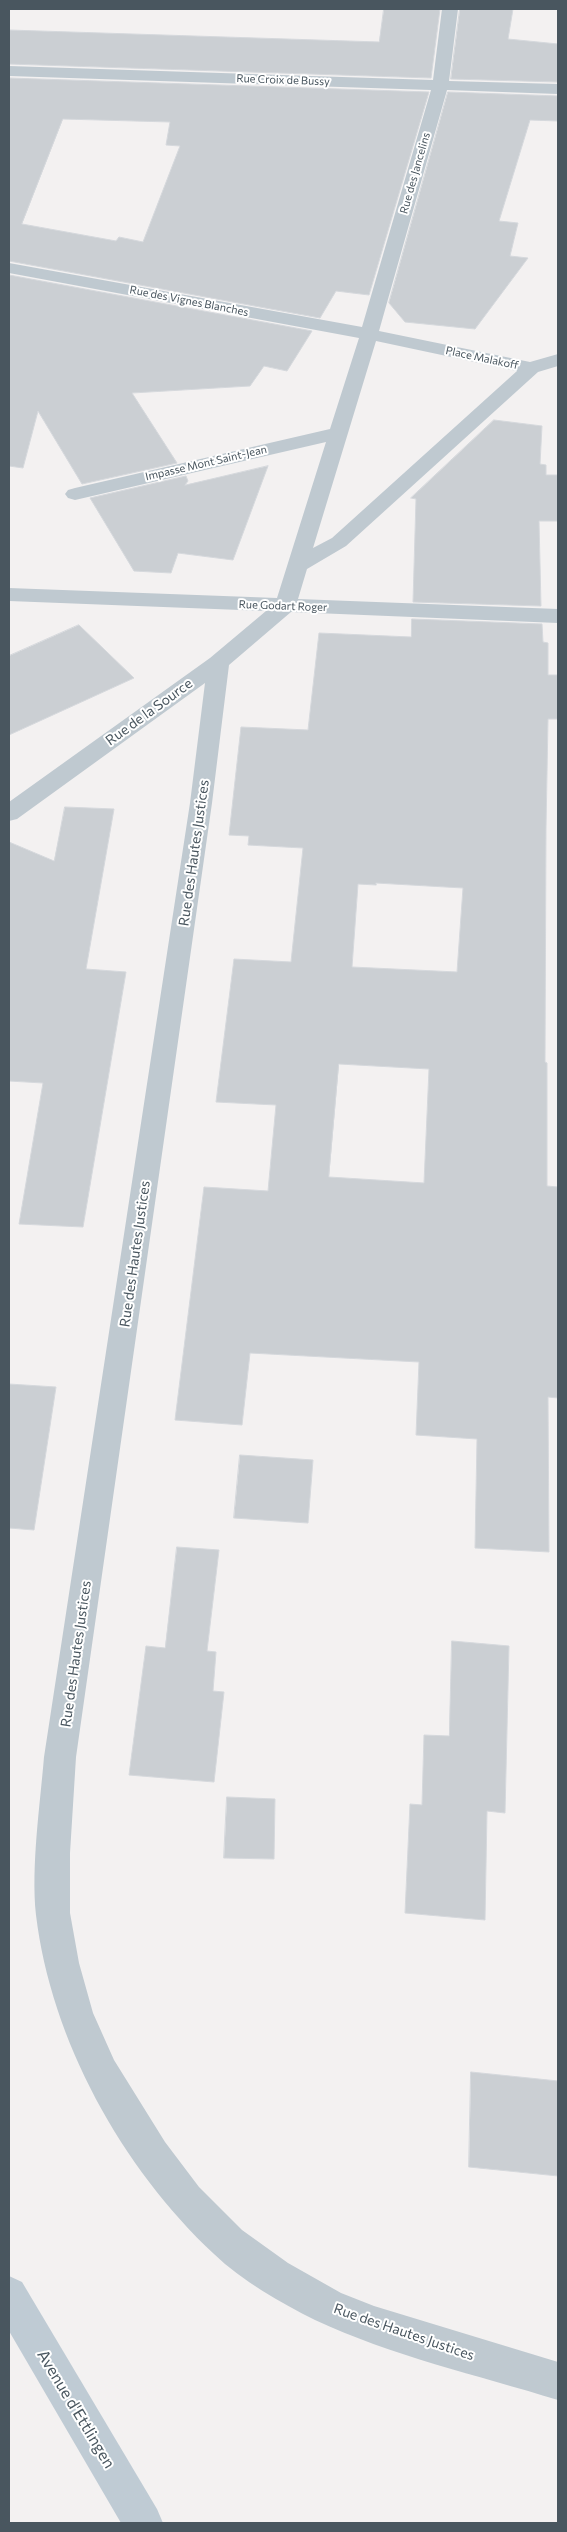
<!DOCTYPE html>
<html>
<head>
<meta charset="utf-8">
<style>
	body { margin:0 }
	#map { position:relative; width:567px; height:2532px; overflow:hidden; background:#f3f1f1; font-family:Commissioner,sans-serif }
	canvas { display:block }
	.frame { position:absolute; inset:0; border:10px solid #49565f; pointer-events:none }
</style>
</head>
<body>
<div id="map">
<canvas width="567" height="2532"></canvas>
<div class="frame"></div>
</div>
<script>
const ctx = document.querySelector('canvas').getContext('2d');
ctx.lineJoin = 'round';
function paint(path, color) {
  ctx.fillStyle = color;
  ctx.fill(path, 'evenodd');
}
function stroke(path, color, width, dash) {
  ctx.strokeStyle = color;
  ctx.lineWidth = width;
  ctx.lineCap = dash ? 'butt' : 'round';
  ctx.setLineDash(dash || []);
  ctx.stroke(path);
}
function write(font, color, halo, rows, align = 'center') {
  ctx.font = font + ' Commissioner,sans-serif';
  ctx.lineWidth = 4;
  ctx.setLineDash([]);
  ctx.textBaseline = 'middle';
  ctx.strokeStyle = halo;
  ctx.fillStyle = color;
  for (const [text, x, y, turn = 0] of rows) {
    ctx.save();
    ctx.translate(x, y);
    ctx.rotate((+turn || 0) * Math.PI / 180);
    ctx.textAlign = isNaN(turn) ? turn : align;
    if (halo) ctx.strokeText(text, 0, 0);
    ctx.fillText(text, 0, 0);
    ctx.restore();
  }
}
const building = new Path2D(`
	M384,9H440L431,78L9,64V30L379,42Z
	M460,9H513L508,39L558,44V82L451,79Z
	M9,78L429,92L369,295L336,291L320,318L9,261ZM63,119L170,122L166,145L180,146L143,242L119,237L116,241L22,224Z
	M448,92L558,96V121L530,120L499,221L518,223L510,256L528,258L475,329L405,322L389,303Z
	M9,275L312,331L287,371L264,366L250,386L132,393L177,463L82,484L38,411L23,468L9,466Z
	M494,420L542,426L540,464L546,465V475H558V521H539L541,606L413,602L416,499L411,498Z
	M268,466L233,560L178,553L171,573L134,571L90,498L186,476L188,481L185,485Z
	M412,619L542,624L543,642L548,643V675H558V719H548L546,828L545,1062L547,1063V1186L558,1187V1398L548,1397L549,1552L475,1548L477,1439L416,1435L419,1362L250,1353L242,1425L175,1420L204,1187L268,1191L276,1105L216,1102L234,959L291,962L303,848L248,845L249,836L229,835L241,727L308,730L319,633L411,637ZM376,883L463,888L457,972L352,967L358,884L376,885ZM339,1064L429,1069L424,1183L329,1177Z
	M79,625L134,678L9,735V656Z
	M65,807L114,809L86,969L126,972L83,1227L19,1224L43,1083L9,1081V842L54,861Z
	M9,1384L56,1387L34,1530L9,1528Z
	M240,1455L313,1460L308,1523L234,1518Z
	M177,1547L219,1550L207,1651L216,1652L213,1691L224,1692L214,1782L129,1775L146,1646L165,1648Z
	M452,1641L509,1646L505,1813L487,1811L485,1920L405,1913L410,1804L422,1805L424,1735L449,1736Z
	M227,1797L275,1799L274,1859L224,1858Z
	M471,2072L558,2081V2176L469,2167Z`);
paint(building, '#cbcfd3');
stroke(building, '#d5d8dc', 1);
paint(new Path2D(`
	M442,9H458L449,81L558,84V94L447,90L379,331L530,362L558,354V366L538,372L346,546L307,569L298,599L558,609V623L291,612L229,665L212,803L76,1757L70,1853V1913L79,1963L93,2013L114,2060L165,2142L199,2187L242,2230L288,2263L341,2293L374,2306L558,2362V2400C477,2375 392,2356 315,2320C281,2303 242,2281 214,2254C122,2168 51,2040 36,1915C31,1866 40,1806 44,1757L190,803L205,683L17,819L9,821V802L210,658L266,611L9,601V588L277,598L326,442L75,500L68,498L65,494L68,490L75,488L330,429L359,338L9,273V263L362,327L431,90L9,76V66L433,80ZM376,341L517,371L332,538L313,548Z`), '#bfc9d0');
paint(new Path2D(`
	M9,2276L22,2282L157,2509L163,2523H121L9,2331Z`), '#bfcbd4');
write('11px', '#49565f', '#fff', [
	["Rue Croix de Bussy",283,80,2],
	["Rue des Jancelins",415,173,-74],
	["Rue des Vignes Blanches",189,301,11],
	["Place Malakoff",482,358,12],
	["Impasse Mont Saint-Jean",206,463,-13],
	["Rue Godart Roger",283,606,2]
]);
write('14px', '#49565f', '#fff', [
	["Rue de la Source",149,712,-36],
	["Rue des Hautes Justices",194,853,-82],
	["Rue des Hautes Justices",135,1254,-82],
	["Rue des Hautes Justices",76,1654,-82],
	["Rue des Hautes Justices",404,2332,19]
]);
write('16px', '#49565f', '#fff', [
	["Avenue d'Ettlingen",76,2409,59]
]);
</script>
</body>
</html>
